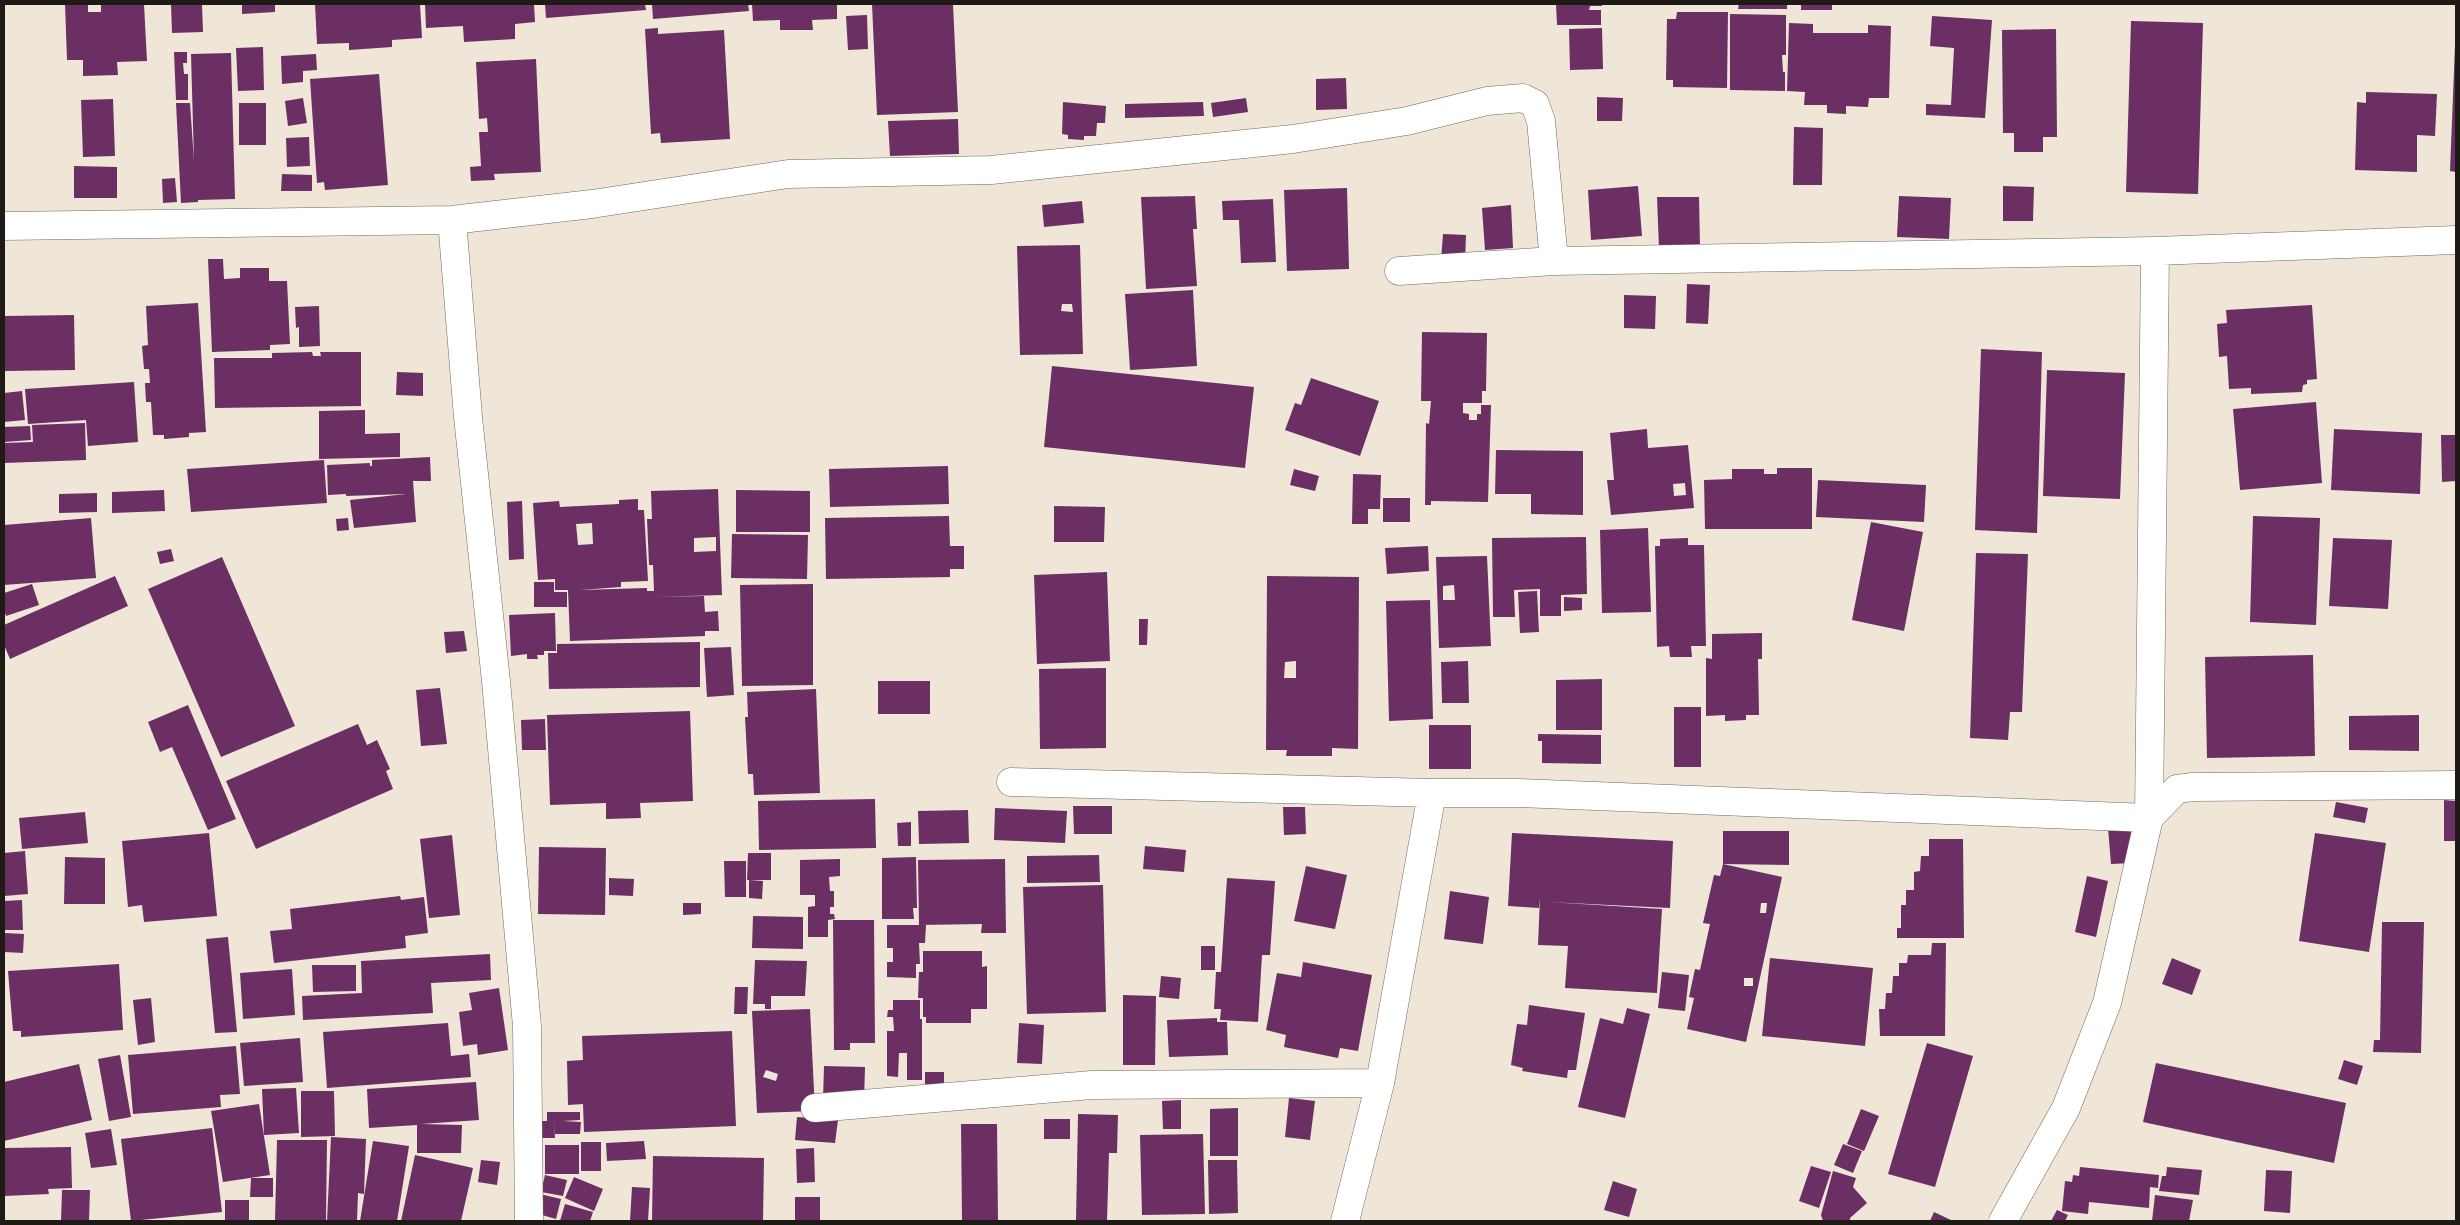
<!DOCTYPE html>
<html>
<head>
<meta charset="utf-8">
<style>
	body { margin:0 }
	#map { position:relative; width:2460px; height:1225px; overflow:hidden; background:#efe6d7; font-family:"DM Sans",sans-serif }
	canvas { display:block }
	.frame { position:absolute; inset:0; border:5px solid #1e1b16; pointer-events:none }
</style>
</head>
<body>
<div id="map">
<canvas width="2460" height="1225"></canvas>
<div class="frame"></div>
</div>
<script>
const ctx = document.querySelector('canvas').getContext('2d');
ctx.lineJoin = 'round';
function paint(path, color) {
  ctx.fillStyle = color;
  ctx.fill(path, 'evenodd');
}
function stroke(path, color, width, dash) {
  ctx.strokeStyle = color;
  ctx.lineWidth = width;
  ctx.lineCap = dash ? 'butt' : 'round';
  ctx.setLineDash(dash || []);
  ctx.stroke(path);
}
paint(new Path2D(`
	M65,4H88V12H101V4H144L147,61L117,62L118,75L83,76V60H67Z
	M171,4H202L203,32L172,33Z
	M242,4H275V12L242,14Z
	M315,4H420L422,38L392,40V47L349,50V43L317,44Z
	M425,4H534L535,22L515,24V39L464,42L463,26L426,28Z
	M545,4H645L646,10L546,18Z
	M652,4H748L749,11L653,19Z
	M752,4H837V19L812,20L813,30H780V20L753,21Z
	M872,4H953L958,112L877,115Z
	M1556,4H1602V6H1590L1589,10H1601V25H1557Z
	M1739,4H1787V9H1738Z
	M1801,4H1832V10H1801Z
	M1677,12H1728L1727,88L1673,87V80H1666L1667,19H1676Z
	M1730,14L1786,15V55H1782L1783,72H1785V91L1730,90Z
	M867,15L868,49L848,50L846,16Z
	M1932,16L1992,20L1985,118L1926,115V104L1951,105L1954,48L1930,46Z
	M2131,21L2203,23L2198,194L2126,192Z
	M1789,23L1813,24V33H1868V25L1891,26L1889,98H1869L1868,107L1846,106V114L1827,113V105H1804L1805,92L1787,91Z
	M658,28V34L724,30L730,139L661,143L660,133L651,134L645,29Z
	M1602,28L1603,69L1570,70L1569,29Z
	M2056,29L2057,137H2043V152H2014V133H2003L2002,30Z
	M2455,45H2456V172L2450,171Z
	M263,47L264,90L238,91L236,48Z
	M174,52H187V63H183L184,74H188V100H176Z
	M231,53L235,199L198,200V202L181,203L176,103H190L194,161L191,54Z
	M316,54L317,70L303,71V82L282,84L281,56Z
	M536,59L541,172L494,174L495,180L471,181L470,167L481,166L479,132H488L487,118L479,119L476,62Z
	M379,74L388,185L325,190L324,182L317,183L310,79Z
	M1346,78L1347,109L1316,110V79Z
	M2366,92L2437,94L2435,136L2417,135V172L2355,170L2357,102L2366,103Z
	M1597,97L1623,98L1622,121H1597Z
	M303,98L307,123L288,126L285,101Z
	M1246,98L1248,112L1213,117L1211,103Z
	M113,99L115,156L83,157L81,100Z
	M1063,102L1106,106L1105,123H1097L1096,136H1084V140L1068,139V135L1062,134Z
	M1203,102L1204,116L1125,118V104Z
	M239,103H266V145H239Z
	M958,119L959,154L890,156L888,121Z
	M1794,127L1823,128L1822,185H1793Z
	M309,137L310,166L287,167L286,138Z
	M74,166L117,167V198H74Z
	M282,174L312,175V191H281Z
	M175,178L177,202L163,203L162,179Z
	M1638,186L1642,236L1591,240L1588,190Z
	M2003,186L2034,187L2033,221H2003Z
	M1347,188L1349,269L1287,271L1284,190Z
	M1195,196L1197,229H1193L1197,286L1146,289L1141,197Z
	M1899,196L1951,198L1949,239L1897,237Z
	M1657,197H1699L1700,247L1659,248Z
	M1273,199L1276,262L1241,263L1239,220H1223L1222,201Z
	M1082,201L1084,223L1044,227L1042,205Z
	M1511,205L1513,248L1485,250L1482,208Z
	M1443,234L1466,235L1465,262L1441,260Z
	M1080,245L1083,354L1020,355L1017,246ZM1062,304H1072L1073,312L1061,311Z
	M208,259H223L224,279L240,278V268H269V281H287L290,344L270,345V350L212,352Z
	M1687,284L1710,285L1708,324L1686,323Z
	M1193,290L1197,366L1130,370L1125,294Z
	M1624,295L1656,296L1655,329L1624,328Z
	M198,303L206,432L189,433V437L164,439V435H153L151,402H146L145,383H150L149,369H144L142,346L148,345L146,306Z
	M2312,305L2317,379L2307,380V384L2303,385L2302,392L2251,394V388L2229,389L2227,356L2219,357L2217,324L2227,323L2226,310Z
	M319,306L320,346L299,347V327L296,328L295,307Z
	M74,315L75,370L4,371V316Z
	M1422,332L1487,333L1486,391H1482V403H1463V413L1469,414V420H1477V414H1481V405H1491L1488,502L1431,501V505H1425L1426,423L1429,424L1431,401H1421Z
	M1981,349L2042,352L2037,533L1975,530Z
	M312,352L313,356H321L320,352H361V406L215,408L214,358H272V353Z
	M1052,366L1254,387L1245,468L1044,447Z
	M2047,370L2125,373L2120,499L2043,496Z
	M397,372L423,373V396L396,395Z
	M1311,378L1379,401L1360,456L1285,430L1295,403L1301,405Z
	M134,382L138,442L88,446L86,420L28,424L25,389Z
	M22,391L25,420L4,422V393Z
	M2316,402L2322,483L2240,490L2233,409Z
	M365,410V434L400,433V457L319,459V411Z
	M85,423L86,460L4,463V443L33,442L32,425Z
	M30,426L31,440L4,442V427Z
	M1647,429L1648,448L1688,445L1694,508L1611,515L1607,480H1614L1610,433ZM1685,483L1686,495L1674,496L1673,484Z
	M2334,429L2422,433L2420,494L2331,490Z
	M2441,435H2456V481L2442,482Z
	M1496,450L1583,451V515L1531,514V494H1495Z
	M430,457L431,481H413L416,522L354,528L350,500L406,494L346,496V494L328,495L327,465L370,463V466H372V460Z
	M324,460L327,503L191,512L187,469Z
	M948,466L949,504L830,507L829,469Z
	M1777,468H1812V529H1705L1704,480L1732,479V469H1764V474H1777Z
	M1294,469L1319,476L1315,491L1290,485Z
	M1353,474L1381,475L1380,509H1368V524H1352Z
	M1818,480L1926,485L1924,522L1816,517Z
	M718,489L722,595L654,597L704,596L705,612L718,611L719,631H705V636L570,641L568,590H555V579L538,580L533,503L559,501L560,507L619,504V500L638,499V510H644L648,581L621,582V587L580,590L647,588V591H654L653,565H649L647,519H652L651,491ZM592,523L593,544L578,545L576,524ZM716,537V551L694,552V538Z
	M164,490L165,511L112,513V492Z
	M736,490L810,491V532H736Z
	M97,493V512L59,513V494Z
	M1383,498H1410V522H1383Z
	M522,501L524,559L509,560L507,502Z
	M1054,506L1105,507L1104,542H1054Z
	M949,516L950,546H964V569H950V577L826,579L825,518Z
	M2253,516L2320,518L2316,625L2250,622Z
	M91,518L96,578L4,585V525Z
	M348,518L349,530L337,531L336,519Z
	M1871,522L1923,532L1904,631L1852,620Z
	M1648,528L1651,612L1602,613L1600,530Z
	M732,534L808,535L807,579L731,578Z
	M1586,537L1587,594L1561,595V616H1540V589L1514,590L1515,617H1493L1492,538Z
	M1688,538V545H1704L1706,646H1691L1692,657H1670L1669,646L1657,647L1655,546H1660V539Z
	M2333,538L2392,540L2388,609L2329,606Z
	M1428,546L1429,571L1387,574L1385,548Z
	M171,549L174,561L160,564L157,552Z
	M1976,553L2028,554L2022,712H2010L2008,740L1970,738Z
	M1487,556L1491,646L1439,648L1436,557ZM1454,585L1455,600H1443V586Z
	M222,557L295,726L221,757L148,589Z
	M1107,572L1110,661L1037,664L1034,575Z
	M115,576L128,606L10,659L4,645V625Z
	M1267,576L1359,577L1358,749L1332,748V756H1286L1287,750H1266ZM1296,661V678H1284L1285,662Z
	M534,582H554V592H567V607H534Z
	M32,584L39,605L6,616L4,609V593Z
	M813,584V685L742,686L740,585Z
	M1537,591L1539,632L1520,633L1518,592Z
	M1564,597L1582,598V610L1564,611Z
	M1430,600L1433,719L1389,721L1386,601Z
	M555,613L556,651H544V655H537L538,659H527V654L511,656L509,615Z
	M1139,619H1148L1147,645H1139Z
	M464,631L467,651L446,653L444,632Z
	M1762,633V659H1758L1759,715H1746V720L1725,721V715L1706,716V658L1712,659V634Z
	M700,642V687L549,689L548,653H557V644Z
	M731,647L734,695L707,697L704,648Z
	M2313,655L2315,756L2207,758L2205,657Z
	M1468,661L1469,703H1442L1441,662Z
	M1106,668V748L1040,749L1039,669Z
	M1602,679V730H1556V680Z
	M878,681H930V714H878Z
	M440,688L447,744L421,746L416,690Z
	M816,689L820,793L754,795L753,774H748L745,717H748L747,692Z
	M188,705L236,819L208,830L172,747L160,752L148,722Z
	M1674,707H1701V767H1674Z
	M690,711L693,801L640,803L641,818L606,819V803L550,805L547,715Z
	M2419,715V751L2349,750V716Z
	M545,719L546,750H522L521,720Z
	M358,724L367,745L377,740L390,769L386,771L393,789L256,849L226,781Z
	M1429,725H1471V769H1429Z
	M1538,734L1601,735V764L1542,763V741H1538Z
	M875,799L876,848L759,850L758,801Z
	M2444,800L2456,801V841H2444Z
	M2336,802L2368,808L2365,823L2333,817Z
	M1073,806H1112V834H1074Z
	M1283,807H1305L1306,834L1284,835Z
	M995,808L1067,811L1065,843L994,840Z
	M968,810L969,843L919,844L918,811Z
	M85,812L88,843L22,849L19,818Z
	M911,822V846H898L897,823Z
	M2133,826V863L2111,864L2108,828Z
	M1723,831H1789V865L1723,864L1782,877L1746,1042L1687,1029L1694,998L1689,997L1695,969L1700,970L1710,924L1703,923L1714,875L1720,876L1723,864ZM1761,903H1767L1766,913H1760ZM1744,978H1753V986H1744Z
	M209,833L217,916L144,922L142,905L128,907L122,841Z
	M1512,833L1673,841L1670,908L1548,902L1662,909L1657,993L1565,988L1568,946L1538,945L1540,897L1539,908L1508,906Z
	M2315,833L2386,843L2369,952L2299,941Z
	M452,835L460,915L429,918L420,839Z
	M1929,839H1963L1964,938H1897V928H1901V905H1906V890H1914V872L1920,871L1921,856H1929Z
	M1145,846L1186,850L1184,872L1143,869Z
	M539,847L606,848L605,915L538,914Z
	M25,851L28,894L4,896V853Z
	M748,853H771V880H747Z
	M1099,855L1100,882L1027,883V856Z
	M65,857L105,858V904H64Z
	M916,857L917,908H913L914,919H882V858Z
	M840,859V876L829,877L830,891H834V907H830V914H834L835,919L828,920V937H808V907L815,906V895H800V860Z
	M1005,859L1006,933H981L982,924L919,925L918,860Z
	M724,861H746V897H725Z
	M1306,866L1347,875L1335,929L1294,921Z
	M2087,876L2108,881L2096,937L2075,932Z
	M609,878L634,879L633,896L609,895Z
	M1227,878L1275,881L1270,955H1262L1258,1022L1220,1020L1221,1009H1214L1216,972H1221Z
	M749,880L763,881L762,899L749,898Z
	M1103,885L1106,1012L1027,1014L1023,887Z
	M1450,891L1489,897L1483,944L1444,939Z
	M400,896L401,900L424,897L428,933L405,936L406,948L274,963L270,931L292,929L290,909Z
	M22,900L23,930H4V901Z
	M683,903H701V914L683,915Z
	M753,916L803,917V949L752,948Z
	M833,920H874L875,1043H850V1050H834Z
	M2382,922H2424L2421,1053L2373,1052L2374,1040H2380Z
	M887,925H926L925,943H919L920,964H916V978L887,977V962H893V948H887Z
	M5,933L24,934L23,953L4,952Z
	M228,937L237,1032L215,1033L206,939Z
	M1932,943H1946L1945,1036H1880L1879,1009H1885L1886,993H1892L1893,976H1899V963H1907L1908,955H1931Z
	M1201,946H1215V970H1201Z
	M923,951H982V967L987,966V1009H971V1023H926V1017H923V998H918L919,972H923Z
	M490,954L491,980L431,983L433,1013L303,1020L302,996L362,993L361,961Z
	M1770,958L1873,968L1865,1046L1762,1036Z
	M2172,958L2201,970L2192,995L2162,984Z
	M755,960L807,961L805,996H771V1009H765V1004H753Z
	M1303,962L1372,975L1358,1051L1340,1048L1338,1058L1284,1047L1286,1035L1266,1030L1277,973L1301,977Z
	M119,964L123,1030L21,1037V1031H13L8,971Z
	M312,965H356V991L313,992Z
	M292,969L295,1015L243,1019L240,973Z
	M1662,972L1689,975L1685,1011L1658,1008Z
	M1161,976L1181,978L1179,999L1159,997Z
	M735,987H748L747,1014H734Z
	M499,988L508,1050L478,1055L477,1044L463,1046L459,1012L472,1010L469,993Z
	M1123,995L1156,996L1155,1065H1123Z
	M151,998L155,1042L138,1045L133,1000Z
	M893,1000H920V1019H922V1080H907V1053H899L898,1077L887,1076V1031H894L893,1017H887L888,1010H893Z
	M1529,1005L1585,1013L1576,1070H1568L1567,1078L1522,1071L1523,1068L1511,1065L1517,1024L1527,1025Z
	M1627,1008L1650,1014L1625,1118L1578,1107L1600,1018L1623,1024Z
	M810,1009L815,1111L757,1113L752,1011ZM766,1070L778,1074L776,1081L763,1077Z
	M1217,1018V1022H1227L1228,1055L1169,1057L1167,1020Z
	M448,1023L451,1056L469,1054L471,1077L327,1088L323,1032Z
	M1019,1023L1044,1025L1042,1064L1017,1063Z
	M732,1031L736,1126L584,1132L583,1104L568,1105L567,1061L583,1060L582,1036Z
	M300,1038L303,1082L244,1086L240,1043Z
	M1927,1043L1973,1056L1935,1187L1888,1174Z
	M236,1046L240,1094L220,1095L221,1107L133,1114L128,1055Z
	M120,1055L131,1117L109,1121L98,1059Z
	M2344,1060L2363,1066L2357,1085L2338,1079Z
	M2156,1063L2346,1103L2334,1163L2143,1122Z
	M79,1064L92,1120L4,1141V1082Z
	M824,1066L865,1067L864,1101L823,1100Z
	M925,1072H944V1085L925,1086Z
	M476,1082L479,1120L421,1124L462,1125L461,1153H417V1125L369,1128L367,1089Z
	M296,1088L299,1133L264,1135L262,1089Z
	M301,1091H334L335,1136L301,1137Z
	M1289,1098L1315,1101L1310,1140L1285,1137Z
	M1181,1100V1129H1163L1162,1101Z
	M259,1104L270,1175L223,1182L211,1111Z
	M1238,1108V1156H1210V1109Z
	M1861,1109L1879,1116L1864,1151L1847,1144Z
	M547,1112H580V1120L563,1121L581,1122L580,1134H555L554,1120L555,1138H541V1121H547Z
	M1078,1114L1118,1115L1117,1153H1109L1107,1221H1076Z
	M797,1117L838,1120L835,1143L795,1140Z
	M1044,1119H1070V1139H1044Z
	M961,1124H997L998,1221H962Z
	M212,1128L222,1212L131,1221L121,1139Z
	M111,1129L117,1165L91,1168L85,1133Z
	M1203,1134L1205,1214L1142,1215L1140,1135Z
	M331,1137L366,1139L364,1194L358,1193L357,1221H327Z
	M277,1140H327L326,1221H275Z
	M373,1141L409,1146L397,1221H360Z
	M644,1141L646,1159L607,1161L606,1143Z
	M581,1142H601V1171H581Z
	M1843,1144L1862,1151L1853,1173L1834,1165Z
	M545,1145H579V1174H545Z
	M71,1147L72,1188L48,1189L49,1194L4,1196V1148Z
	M814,1148L815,1182L797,1183L796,1149Z
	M415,1155L473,1168L461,1221H401Z
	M653,1156L764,1158L763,1221H652Z
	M481,1160L500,1162L497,1185L478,1182Z
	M1208,1160H1237L1238,1213L1209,1214Z
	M1811,1166L1831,1172L1819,1208L1799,1201Z
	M2080,1167L2159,1175L2158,1188L2150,1187L2149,1208L2089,1202L2088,1214L2062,1211L2065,1181L2072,1182L2073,1175L2079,1176Z
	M2167,1167L2202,1170L2199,1195L2159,1191L2162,1176H2166Z
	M2266,1170L2292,1171L2290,1213L2264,1211Z
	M1833,1171L1856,1178L1853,1187L1867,1203L1850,1218V1221H1823L1821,1215Z
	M545,1175L567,1180L563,1196L541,1192Z
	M574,1177L603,1189L594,1211L565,1198Z
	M251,1178H273V1197H250Z
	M1613,1181L1637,1189L1629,1217L1604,1210Z
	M632,1187L650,1188L648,1221H630Z
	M62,1190H90L89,1221H61Z
	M540,1194L561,1199L556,1219L535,1213Z
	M2155,1195L2193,1200L2189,1221H2152Z
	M795,1197H820V1221H795Z
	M225,1200H249V1221H225Z
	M565,1204L593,1212L590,1221H560Z
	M2057,1210L2068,1215L2065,1221H2051Z
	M1934,1212L1953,1221H1930Z`), '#6b2f63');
const street = new Path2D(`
	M452,220L468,417L496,681L527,1026L529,1221
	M4,226L452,220L592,204L788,174L991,170L1293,139L1407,121L1487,101L1523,98L1535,104L1541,121L1554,261
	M1399,271L1554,261L2155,251L2456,240
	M1011,782L1432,793
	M815,1108L1092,1085L1380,1083
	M1345,1221L1380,1083L1432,793H1519L2149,818L2177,789L2193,787L2456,785
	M2003,1221L2066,1108L2107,1003L2149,818L2155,251`);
stroke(street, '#70695c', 29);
stroke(street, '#fff', 28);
</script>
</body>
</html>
